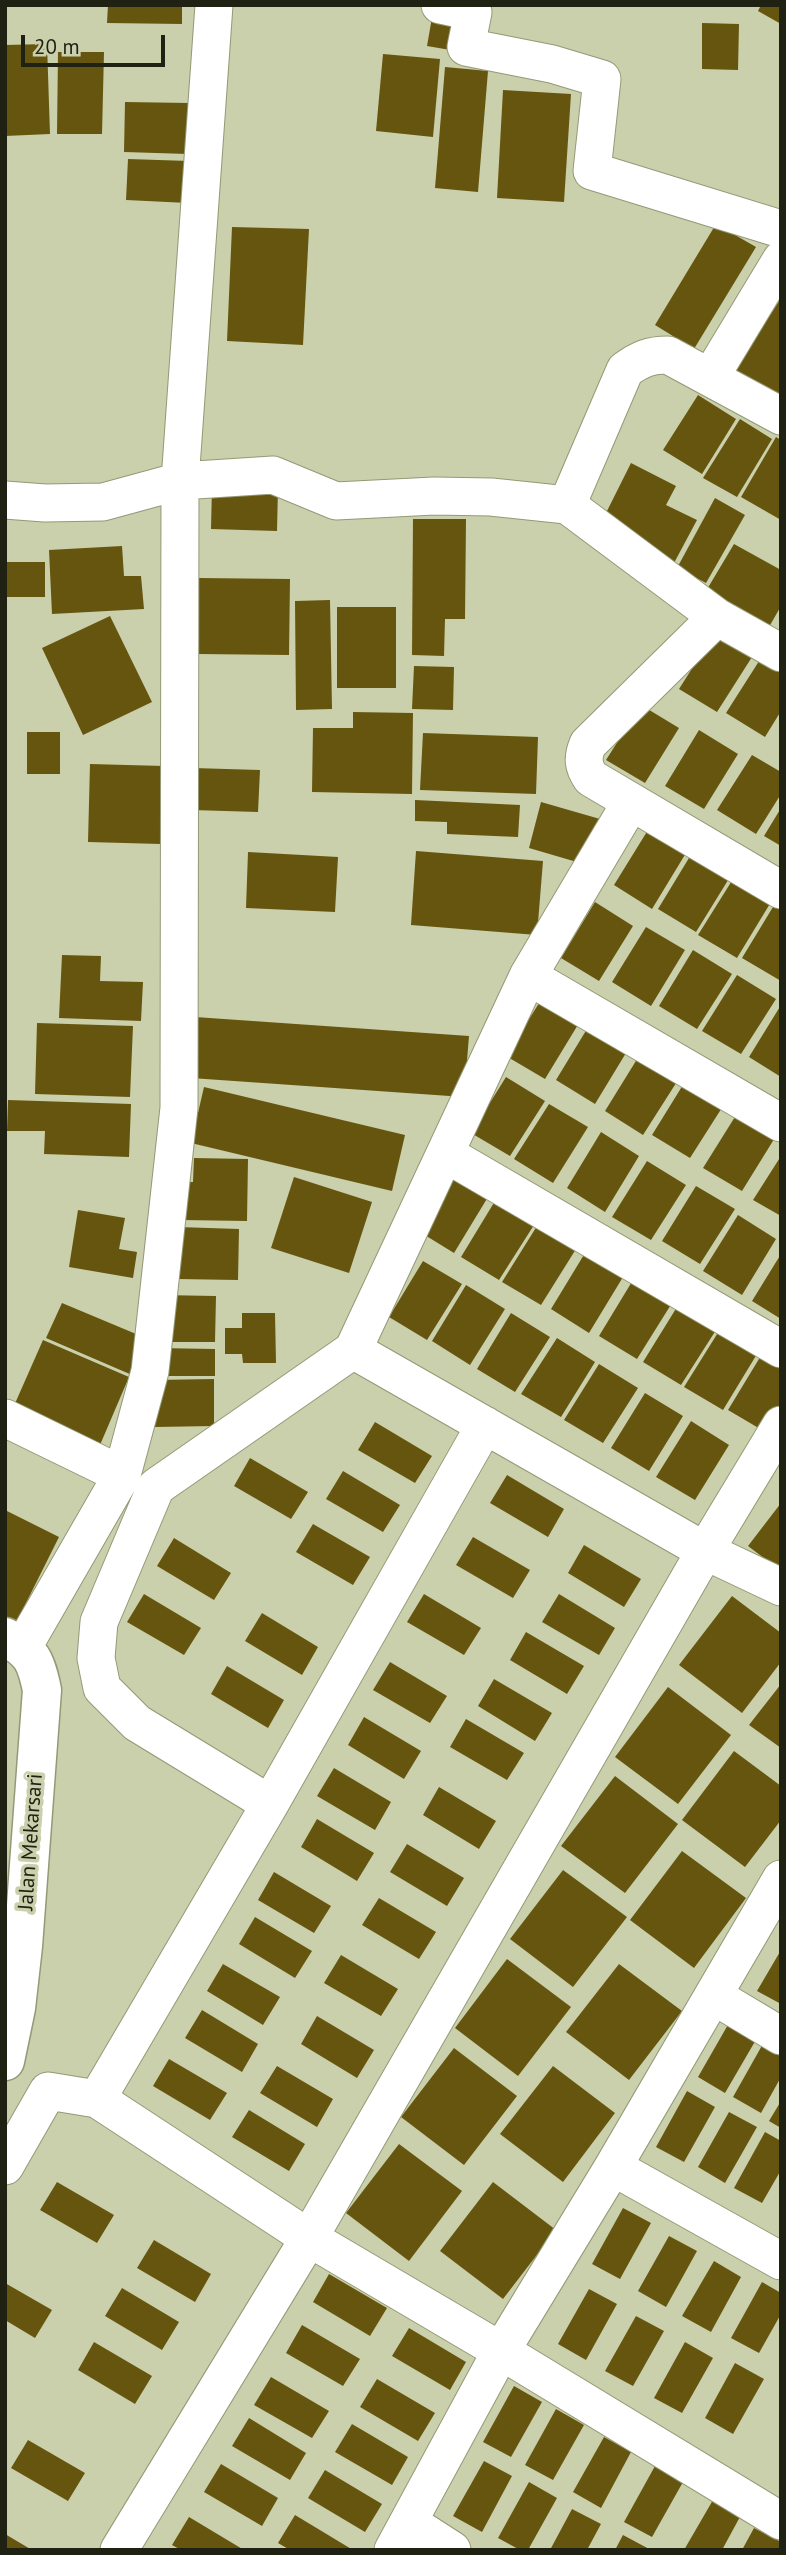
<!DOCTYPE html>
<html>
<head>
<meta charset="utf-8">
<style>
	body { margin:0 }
	#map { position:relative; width:786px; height:2555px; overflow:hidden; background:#cad0ab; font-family:"PT Sans",sans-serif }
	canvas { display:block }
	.frame { position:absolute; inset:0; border:7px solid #1f2113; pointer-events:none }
	.scale { position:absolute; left:21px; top:35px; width:144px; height:32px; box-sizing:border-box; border:4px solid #1f2113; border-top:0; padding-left:9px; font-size:21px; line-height:24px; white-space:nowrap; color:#1f2113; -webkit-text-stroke:5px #cad0ab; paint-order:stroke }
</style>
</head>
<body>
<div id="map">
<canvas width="786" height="2555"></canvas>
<div class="frame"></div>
<div class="scale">20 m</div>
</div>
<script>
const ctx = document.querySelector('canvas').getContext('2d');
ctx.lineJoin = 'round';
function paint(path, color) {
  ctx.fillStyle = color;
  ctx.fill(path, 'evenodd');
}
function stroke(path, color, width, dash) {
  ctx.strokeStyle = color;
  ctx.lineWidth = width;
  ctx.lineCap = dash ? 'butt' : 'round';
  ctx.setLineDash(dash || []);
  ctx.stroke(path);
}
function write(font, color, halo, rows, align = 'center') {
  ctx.font = font + ' "PT Sans",sans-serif';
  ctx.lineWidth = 7;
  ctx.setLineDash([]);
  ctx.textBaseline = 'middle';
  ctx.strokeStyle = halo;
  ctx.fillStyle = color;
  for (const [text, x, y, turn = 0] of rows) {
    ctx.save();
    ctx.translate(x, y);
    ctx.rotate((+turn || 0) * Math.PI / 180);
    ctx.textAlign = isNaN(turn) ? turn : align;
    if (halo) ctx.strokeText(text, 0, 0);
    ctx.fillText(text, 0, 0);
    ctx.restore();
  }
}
paint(new Path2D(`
	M108,5H182V24L107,23Z
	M761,5H781V24L758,11Z
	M434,6L469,12L462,52L427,46Z
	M702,23L739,24L738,70L702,69Z
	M47,44L50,134L5,136V45Z
	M58,52H104L102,134H57Z
	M383,54L440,59L433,137L376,131Z
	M445,67L488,71L478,192L435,188Z
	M503,90L571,94L564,202L497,198Z
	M125,102L189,103L188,154L124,152Z
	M128,159L189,161L188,203L126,200Z
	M716,224L756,247L694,349L655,325Z
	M232,227L309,229L303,345L227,341Z
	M781,298V390L775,400L733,373Z
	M698,395L736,419L702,474L663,450Z
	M740,419L772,439L737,497L703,478Z
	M776,437L781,440V520L741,497Z
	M631,463L676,486L666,505L697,520L674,563L600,525Z
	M212,486L278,487L277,531L211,529Z
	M715,498L745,515L706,583L677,568Z
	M413,519H466L465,619H445L444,656L412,655Z
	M734,544L781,570V606L769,627L706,591Z
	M122,546L124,576H141L144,609L52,614L49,550Z
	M5,562H45V597H5Z
	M199,578L290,579L289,655L198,654Z
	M330,600L332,709L296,710L295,601Z
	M337,607H396V688H337Z
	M110,616L152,702L83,735L42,648Z
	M714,634L752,657L717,712L679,689Z
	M761,658L781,670V711L765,737L726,713Z
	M414,666L454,667L453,710L412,709Z
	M641,705L679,728L645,783L606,760Z
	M353,712L413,713L412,794L312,792L313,728H353Z
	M699,730L738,754L704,809L665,786Z
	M27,732H60V774H27Z
	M423,733L538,737L536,794L420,790Z
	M752,755L781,772V794L756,834L717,810Z
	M90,764L164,766L161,844L88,842Z
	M193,768L260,770L258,812L192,810Z
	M415,800L520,805L518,837L447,834V822L415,821Z
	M541,802L600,819L587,865L529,848Z
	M781,808V846L764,836Z
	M648,830L686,853L652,909L614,885Z
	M416,851L543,861L537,935L411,925Z
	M248,852L338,857L335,912L246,908Z
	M692,853L730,877L696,932L658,909Z
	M733,879L771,902L737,958L698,935Z
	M595,902L633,926L599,981L561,958Z
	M776,902L781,905V981L742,958Z
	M646,927L685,950L651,1006L612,982Z
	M693,950L732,974L697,1029L659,1006Z
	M62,955L101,956L100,981L143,982L141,1021L59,1018Z
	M737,975L776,999L741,1054L702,1031Z
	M541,1000L579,1023L545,1079L506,1056Z
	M781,1005V1077L749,1057Z
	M195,1017L469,1036L464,1097L191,1078Z
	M37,1023L133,1026L130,1097L35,1094Z
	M590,1024L629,1048L595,1104L556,1080Z
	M639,1056L678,1080L643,1135L605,1111Z
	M506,1077L545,1101L510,1156L471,1133Z
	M686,1080L725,1103L690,1158L652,1135Z
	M204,1087L405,1135L392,1191L191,1143Z
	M8,1100L131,1104L129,1157L44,1154L45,1131H7Z
	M549,1104L588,1127L553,1183L514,1159Z
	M738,1112L776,1136L742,1191L703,1168Z
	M601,1132L639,1156L605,1212L567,1188Z
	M781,1156V1216L753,1200Z
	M194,1158L248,1159L247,1221L181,1220L182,1182H193Z
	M647,1161L686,1185L651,1240L612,1217Z
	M450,1174L488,1197L454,1253L415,1229Z
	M294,1177L372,1202L349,1273L271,1248Z
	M696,1186L735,1209L700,1264L662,1241Z
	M495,1201L534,1225L499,1280L461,1257Z
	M78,1210L125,1218L119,1249L137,1252L133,1278L69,1267Z
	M738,1215L776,1239L742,1295L703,1271Z
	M537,1226L576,1249L541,1305L502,1282Z
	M178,1227L239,1229L238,1280L177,1279Z
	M585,1253L623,1277L589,1333L551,1309Z
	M781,1254V1319L752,1301Z
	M423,1261L462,1284L427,1340L389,1317Z
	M633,1280L672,1303L637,1359L599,1336Z
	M466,1285L505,1309L470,1365L432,1341Z
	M160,1295L216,1296L215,1342H160Z
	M62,1303L148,1339L132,1375L46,1338Z
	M677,1307L716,1330L681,1385L643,1362Z
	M242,1313H275L276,1363H243L242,1354H225V1328H242Z
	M511,1313L550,1337L515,1392L477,1369Z
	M719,1331L757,1354L723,1410L684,1387Z
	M557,1338L595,1362L561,1417L521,1394Z
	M43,1340L129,1377L100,1445L13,1408Z
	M156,1348L215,1349V1376H156Z
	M762,1354L781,1366V1411L767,1433L728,1410Z
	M599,1364L638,1388L603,1443L564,1420Z
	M214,1379V1426L155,1427V1380Z
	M645,1393L683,1416L649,1471L611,1448Z
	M691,1421L729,1445L695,1500L656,1477Z
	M375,1422L432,1456L415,1483L358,1450Z
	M250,1458L308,1492L291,1519L234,1486Z
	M343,1471L400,1505L383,1532L326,1499Z
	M507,1475L564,1509L548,1537L490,1503Z
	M781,1503V1571L748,1546Z
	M5,1510L59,1537L15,1625L5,1620Z
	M313,1524L370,1557L353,1585L296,1552Z
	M473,1537L530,1570L513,1598L456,1565Z
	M174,1538L231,1573L214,1600L157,1566Z
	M584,1545L641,1579L624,1607L568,1573Z
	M144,1594L201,1628L184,1655L127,1622Z
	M424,1594L481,1628L464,1655L407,1622Z
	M559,1594L615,1628L599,1655L542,1622Z
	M732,1596L781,1633V1662L742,1713L679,1665Z
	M262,1613L318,1647L302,1675L245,1641Z
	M526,1632L584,1666L567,1694L510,1660Z
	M390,1662L447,1696L430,1723L373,1690Z
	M227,1666L284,1700L268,1728L211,1694Z
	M494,1679L552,1713L535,1741L478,1706Z
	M781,1684V1748L749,1725Z
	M668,1687L731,1735L678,1804L615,1757Z
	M364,1717L421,1751L404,1779L348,1745Z
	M466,1719L524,1753L507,1780L450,1747Z
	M734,1751L781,1786V1820L745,1867L682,1820Z
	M334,1768L391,1802L375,1830L317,1796Z
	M615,1776L678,1824L625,1893L561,1846Z
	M439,1787L496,1821L479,1849L423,1815Z
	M317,1819L374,1853L357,1881L301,1847Z
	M407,1844L464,1878L447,1906L390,1872Z
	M682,1851L746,1898L694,1968L630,1920Z
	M563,1870L627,1917L573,1987L510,1939Z
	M274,1872L331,1906L314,1933L258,1900Z
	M379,1898L436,1932L419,1959L362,1925Z
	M255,1917L312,1951L295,1978L239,1944Z
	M781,1950V2004L757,1991Z
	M341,1955L398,1989L381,2016L324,1983Z
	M507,1959L571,2007L518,2076L455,2028Z
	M223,1964L280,1997L263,2025L207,1991Z
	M619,1964L682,2011L629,2080L566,2032Z
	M202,2010L258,2044L242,2072L185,2038Z
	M317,2016L374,2050L357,2078L301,2044Z
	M729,2023L757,2038L725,2093L698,2077Z
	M764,2042L781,2051V2077L761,2113L733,2097Z
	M454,2048L517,2096L464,2165L401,2117Z
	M169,2059L227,2093L210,2120L153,2086Z
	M277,2066L333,2099L317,2127L260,2093Z
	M553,2066L615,2113L563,2182L500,2134Z
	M687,2091L715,2107L684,2162L656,2147Z
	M781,2101V2128L769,2121Z
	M249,2110L305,2144L289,2171L232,2137Z
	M729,2112L757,2127L725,2183L698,2167Z
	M765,2132L781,2141V2170L762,2203L734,2188Z
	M399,2144L462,2191L409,2261L346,2213Z
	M57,2182L114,2215L97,2243L40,2210Z
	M493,2182L556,2230L503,2299L440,2251Z
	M623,2208L651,2223L620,2279L592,2264Z
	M669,2236L697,2251L666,2307L638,2291Z
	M154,2240L211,2274L195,2302L137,2268Z
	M714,2261L741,2277L711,2332L682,2316Z
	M329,2274L387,2308L370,2336L313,2302Z
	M762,2282L781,2293V2314L759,2353L731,2338Z
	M5,2283L52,2310L35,2338L5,2320Z
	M122,2288L179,2322L162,2350L105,2316Z
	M589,2289L617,2304L586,2360L558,2344Z
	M636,2316L664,2331L633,2386L605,2371Z
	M302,2325L360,2359L343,2386L286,2353Z
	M409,2328L466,2362L450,2390L392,2356Z
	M94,2342L152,2376L135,2404L78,2370Z
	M685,2342L713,2358L682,2413L654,2398Z
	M735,2363L764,2379L733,2434L705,2418Z
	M271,2377L329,2411L312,2438L254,2405Z
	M377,2379L435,2413L418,2441L360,2407Z
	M514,2386L542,2402L511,2457L483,2442Z
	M556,2409L584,2425L553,2480L525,2465Z
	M249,2418L306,2453L290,2480L232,2446Z
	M352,2424L408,2457L392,2485L335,2452Z
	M604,2437L631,2452L601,2508L573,2492Z
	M28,2440L85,2473L68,2501L11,2468Z
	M484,2461L512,2476L482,2532L453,2516Z
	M221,2464L278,2498L262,2526L204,2492Z
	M655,2466L683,2482L652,2537L624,2522Z
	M325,2470L382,2504L365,2532L308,2498Z
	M529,2482L557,2498L528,2550H520L498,2538Z
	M713,2500L741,2515L722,2550H684Z
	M572,2509L601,2524L587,2550H550Z
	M295,2515L353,2550H290L278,2543Z
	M189,2517L244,2550H181L172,2545Z
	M754,2528L781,2542L779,2550H742Z
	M5,2534L32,2550H5Z
	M623,2535L651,2550H615Z`), '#66550e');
const minor = new Path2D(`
	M440,5L473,12L466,47L552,64L602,79L592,171L781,229
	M711,376L781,260
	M781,416L668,355C650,355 640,359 625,370L567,505L717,617L781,653
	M5,500L45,503L103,502L180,481L273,475L336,501L434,496L491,497L567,505
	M717,617L588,744C582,758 583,766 591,778L781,890
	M528,976L781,1123
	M446,1154L781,1349
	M353,1350L705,1551L781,1587
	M5,1418L122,1475L23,1647
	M122,1475L150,1371L179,1108L180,481L214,5
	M270,1804L137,1723L102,1688L96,1658L99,1622L156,1487L353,1350L528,976L631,802
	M714,1996L781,2036
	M97,2099L270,1804L485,1425
	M5,2166L48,2091L97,2099L309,2238L501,2351L781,2521
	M613,2167L781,2261
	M410,2523L452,2550
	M119,2550L309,2238L705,1551L781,1425
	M393,2550L501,2351L613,2167L781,1879`);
const tertiary = new Path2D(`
	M5,1637C32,1651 36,1661 42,1690L23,1946L16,2008L5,2061`);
stroke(minor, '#949976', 39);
stroke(tertiary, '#949976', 41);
stroke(minor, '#fff', 37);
stroke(tertiary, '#fff', 38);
write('21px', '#1f2113', '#cad0ab', [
	["Jalan Mekarsari",31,1842,-86]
]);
</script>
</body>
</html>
